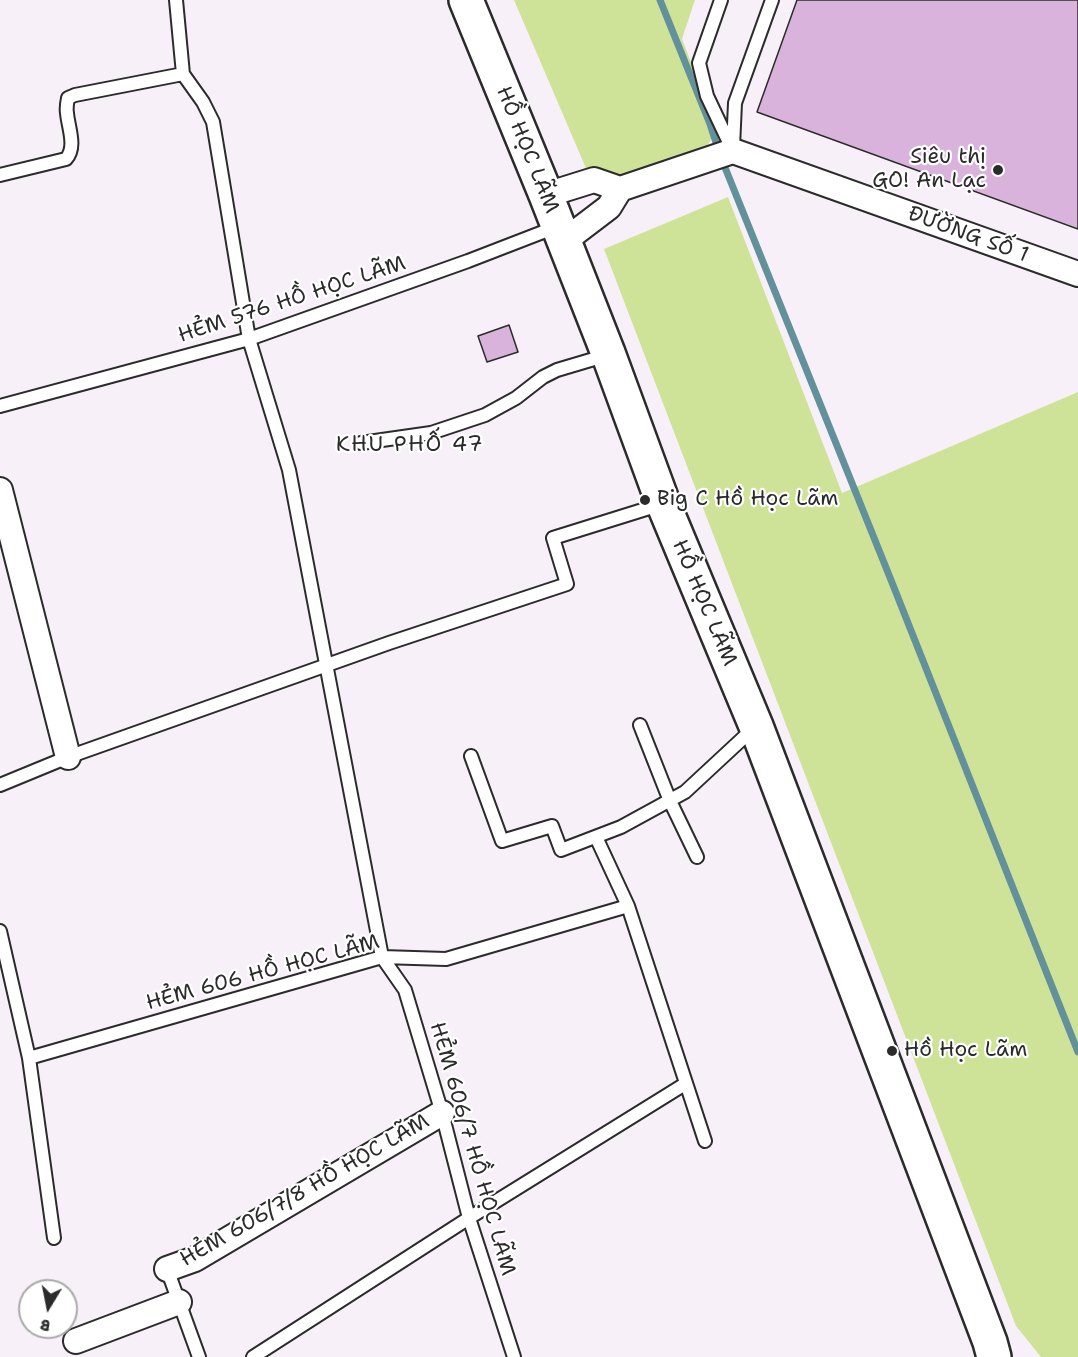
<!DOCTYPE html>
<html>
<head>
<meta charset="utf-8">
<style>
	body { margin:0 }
	#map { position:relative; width:1078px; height:1357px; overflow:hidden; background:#f7f0f8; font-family:"Shantell Sans",sans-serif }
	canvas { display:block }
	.north { position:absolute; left:18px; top:1279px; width:60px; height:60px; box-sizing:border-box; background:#fff; border:2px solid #aaa; border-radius:50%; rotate:190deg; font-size:16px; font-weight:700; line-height:24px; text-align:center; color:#2b2b2b }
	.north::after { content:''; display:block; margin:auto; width:21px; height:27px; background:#2b2b2b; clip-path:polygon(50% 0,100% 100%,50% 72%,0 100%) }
</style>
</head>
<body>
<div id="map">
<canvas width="1078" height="1357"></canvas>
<div class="north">B</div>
</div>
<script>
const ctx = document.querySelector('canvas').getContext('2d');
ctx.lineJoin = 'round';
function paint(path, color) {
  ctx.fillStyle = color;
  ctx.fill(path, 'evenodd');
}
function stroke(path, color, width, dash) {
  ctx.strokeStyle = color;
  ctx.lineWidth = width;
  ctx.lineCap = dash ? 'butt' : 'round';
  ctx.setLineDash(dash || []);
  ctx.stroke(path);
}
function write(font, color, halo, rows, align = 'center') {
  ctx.font = font + ' "Shantell Sans",sans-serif';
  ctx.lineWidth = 4.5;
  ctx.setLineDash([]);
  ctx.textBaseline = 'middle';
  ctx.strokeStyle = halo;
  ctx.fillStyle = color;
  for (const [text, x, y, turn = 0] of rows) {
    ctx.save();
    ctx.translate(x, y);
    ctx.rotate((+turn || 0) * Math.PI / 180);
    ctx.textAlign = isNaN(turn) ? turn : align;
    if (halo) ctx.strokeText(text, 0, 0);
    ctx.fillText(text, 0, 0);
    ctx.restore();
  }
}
paint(new Path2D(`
	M514,0H695L682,39L717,129L703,153L617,183L588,173Z
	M728,197L842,493L1078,392V1357H1041L1016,1326L604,249Z`), '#cee398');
stroke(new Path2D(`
	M660,0L710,124L720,155L891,580L1078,1052`), '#62909b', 7);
const building = new Path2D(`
	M797,0H1078V229L757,112Z
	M509,325L518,352L487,362L478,336Z`);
paint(building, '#d9b3db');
stroke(building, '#2b2b2b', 1.5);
const lane = new Path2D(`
	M176,0L183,74L203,102L213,122L249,339L289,470L382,957L405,990L442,1113L469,1218L514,1357
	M721,0L699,63L707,96L733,151
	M733,147L735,103L772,0
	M0,175L66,159C77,147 68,127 67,113C66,108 67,103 68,98L75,95L183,74
	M0,406L249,339L468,261L556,227
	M361,443L431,433L485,415L516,398L543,377L557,370L594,359L607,353
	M640,725L670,801L697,857
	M471,756L502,841L552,826L561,850L621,827L685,792L755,727
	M0,785L68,757L389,643L567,584L553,538L662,504
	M628,906L705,1141
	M0,931L29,1058L54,1238
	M29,1058L382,957L446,959L628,906L596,837
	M167,1269L199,1357
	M253,1357L469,1218L685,1084`);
const street = new Path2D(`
	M546,195L594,180L620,189L733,151L1078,274
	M563,242L609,207L620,189
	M0,490L68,757
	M167,1269L195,1259L442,1113
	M76,1341L179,1302`);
const secondary = new Path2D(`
	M466,0L546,195L608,353L663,503L756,726L990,1342L994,1357`);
stroke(lane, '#2b2b2b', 16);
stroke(street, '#2b2b2b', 28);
stroke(secondary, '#2b2b2b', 38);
stroke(lane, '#fff', 12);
stroke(street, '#fff', 24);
stroke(secondary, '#fff', 33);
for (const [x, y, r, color] of [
	[998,170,6,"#2b2b2b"],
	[645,500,6,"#2b2b2b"],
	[892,1051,6,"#2b2b2b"]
]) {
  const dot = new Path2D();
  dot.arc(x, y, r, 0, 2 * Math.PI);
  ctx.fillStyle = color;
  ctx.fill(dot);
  stroke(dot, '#fff', 2);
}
write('21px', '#2b2b2b', '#fff', [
	["HỒ HỌC LÃM",527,150,68],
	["ĐƯỜNG SỐ 1",968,235,20],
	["HẺM 576 HỒ HỌC LÃM",292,300,-18],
	["HỒ HỌC LÃM",704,603,67],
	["HẺM 606 HỒ HỌC LÃM",263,973,-15],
	["HẺM 606/7 HỒ HỌC LÃM",472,1149,74],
	["HẺM 606/7/8 HỒ HỌC LÃM",305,1191,-30]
]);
write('21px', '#2b2b2b', '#fff', [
	["Siêu thị",986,158,"right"],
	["GO! An Lạc",986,182,"right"],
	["Big C Hồ Học Lãm",657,500],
	["Hồ Học Lãm",904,1051]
], 'left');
ctx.letterSpacing = '1.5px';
write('22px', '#2b2b2b', '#fff', [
	["KHU PHỐ 47",410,445]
]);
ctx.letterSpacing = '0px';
</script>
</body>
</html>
